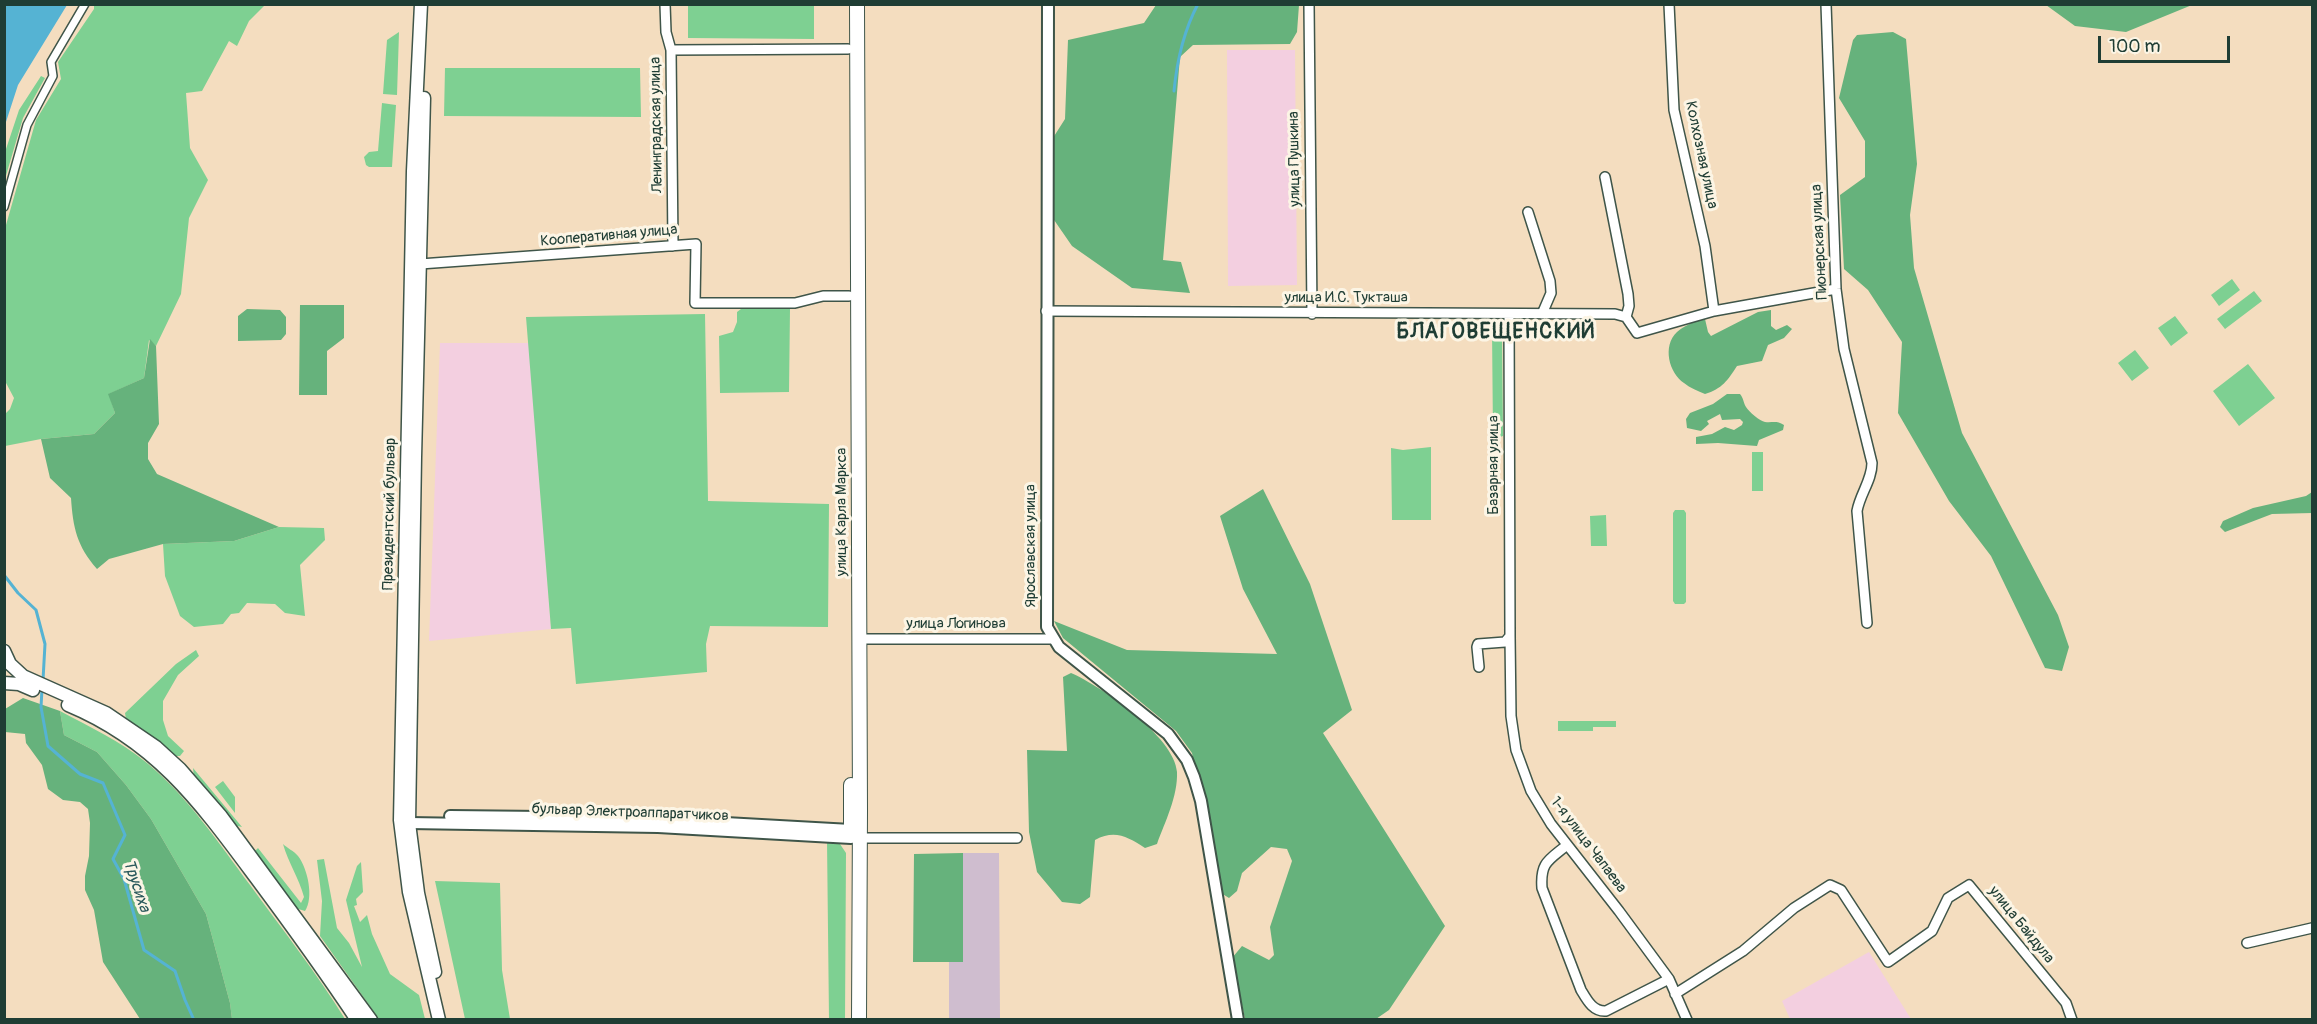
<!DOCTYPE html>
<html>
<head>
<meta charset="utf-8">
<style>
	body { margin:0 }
	#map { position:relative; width:2317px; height:1024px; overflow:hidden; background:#f4ddbf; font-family:Pangolin,sans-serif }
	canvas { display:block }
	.frame { position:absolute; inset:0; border:6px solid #1f3d34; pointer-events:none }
	.scale { position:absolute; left:2098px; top:36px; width:132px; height:27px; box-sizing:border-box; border:3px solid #1f3d34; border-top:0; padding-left:8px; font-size:18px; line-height:21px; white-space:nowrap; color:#1f3d34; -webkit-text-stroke:4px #fcf5e5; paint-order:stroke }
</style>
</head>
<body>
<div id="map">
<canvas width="2317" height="1024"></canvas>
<div class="frame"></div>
<div class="scale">100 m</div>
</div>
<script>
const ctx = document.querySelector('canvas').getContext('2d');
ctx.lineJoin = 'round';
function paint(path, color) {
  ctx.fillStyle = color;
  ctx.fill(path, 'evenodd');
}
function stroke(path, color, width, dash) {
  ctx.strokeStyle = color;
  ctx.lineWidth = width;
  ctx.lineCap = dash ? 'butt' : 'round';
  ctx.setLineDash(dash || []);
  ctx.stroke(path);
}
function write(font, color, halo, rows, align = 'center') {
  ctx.font = font + ' Pangolin,sans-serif';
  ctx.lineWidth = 6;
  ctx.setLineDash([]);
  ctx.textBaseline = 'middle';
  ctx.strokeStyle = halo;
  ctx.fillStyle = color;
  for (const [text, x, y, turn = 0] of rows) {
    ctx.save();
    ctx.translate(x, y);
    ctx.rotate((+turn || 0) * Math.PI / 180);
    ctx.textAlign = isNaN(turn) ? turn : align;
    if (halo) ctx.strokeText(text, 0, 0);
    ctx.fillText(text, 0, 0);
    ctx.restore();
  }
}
paint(new Path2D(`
	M1227,50H1295L1297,285L1228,286Z
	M440,343H529L551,629L429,641Z
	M1869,952L1911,1019H1790L1782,1001Z`), '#f3cfe0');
paint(new Path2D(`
	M963,853H999L1000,1019L913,1020L949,1018V962H963Z`), '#cfbdcf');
paint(new Path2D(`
	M94,5H265L249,21L237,46L229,41L202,91L186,93L190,148L208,180L189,218L181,294L156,346L149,340L144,378L109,394L115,413L94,434L41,439L5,446V414L10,409L14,398L5,381L6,225L36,120L61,79L58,62L94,9Z
	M688,5H814V39L688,38Z
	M399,32L397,95L383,94L387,40Z
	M445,68H640L641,117L444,116Z
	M41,76L45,78L23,118L5,179V152L19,110Z
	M382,103L396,105L392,167H369L366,165L364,157L369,152L378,151Z
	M2232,279L2240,290L2219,306L2211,295Z
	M2254,291L2262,301L2225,329L2217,319Z
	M741,309H790L789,392L720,393L719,336L733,332L737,322V312Z
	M705,314L708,501L829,504L828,627L710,626L706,644L707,672L576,684L571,628L551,629L526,317Z
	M2175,316L2188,333L2171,346L2158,328Z
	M1497,326L1502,331L1503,436L1497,438L1493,435L1492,329L1493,327Z
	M2135,350L2149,368L2132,381L2118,363Z
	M2248,364L2275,398L2239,426L2213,391Z
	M1431,447V520H1392L1391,448L1403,450Z
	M1752,452H1763V491H1752Z
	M1675,510H1684L1686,513V602L1684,604H1675L1673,601V513Z
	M1606,515L1607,546H1591L1590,516Z
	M279,527L324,528L325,540L300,565L305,616L285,613L275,604L247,603L239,613L231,614L223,624L194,627L180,616L165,576L163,544L234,541Z
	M196,650L199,656L178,675L163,701V720L168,736L184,751L180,756H172L126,719L125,713L176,664Z
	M60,711C90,727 120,741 147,763C188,797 218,842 250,885C282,929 316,972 345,1019H232L230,1003L206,914L151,819L126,785L97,752L64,735Z
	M1558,721H1616V727H1593V731H1558Z
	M193,768L242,827L233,825L194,778Z
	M223,781L235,797V813L215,787Z
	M827,841L840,844L846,853L845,1019H829Z
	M283,844C287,848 294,851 298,856C308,869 314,898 305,911L295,908L254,852L258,848L301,903L304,897C299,878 288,862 283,844Z
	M324,859L337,928L349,943L362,967L346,900L357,866L361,862L363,892L356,899L357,905L354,906L360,922L367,915L372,934L390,974L419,995L425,1019H379L320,936L322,901L317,860Z
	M435,881L500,883L502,970L510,1019H465Z`), '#7ed092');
paint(new Path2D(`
	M1156,5H1299L1297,32L1290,44L1193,45L1180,57L1163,260L1181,262L1190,293L1132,288L1072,246L1052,217L1051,141L1065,119L1068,40L1144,23Z
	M2046,5H2192L2126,32L2075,26Z
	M1893,32L1906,39L1917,164L1910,215L1914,268L1962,433L2058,615L2069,647L2062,671L2045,668L1991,556L1949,501L1898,413L1902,342L1868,290L1844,269L1840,195L1865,177V141L1839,98L1853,40L1857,35Z
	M300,305H344V338L327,351V395H299Z
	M247,309L280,310L286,317V334L281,340L238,341V316Z
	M1771,310V326L1776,330L1787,325L1792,329L1784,338L1768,345L1762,361L1737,366C1728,380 1722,389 1705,394C1698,391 1690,388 1684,383C1669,373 1662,346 1677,332C1683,326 1694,323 1701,317L1705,319L1708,332L1711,336L1758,312Z
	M150,339L156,346L159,424L148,443V459L157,474L279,527L234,541L163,544L109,559L97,569C77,546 73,528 71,498L50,478L41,439L94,434L115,413L108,394L144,378Z
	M1727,394H1740C1744,399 1743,402 1746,407C1749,412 1760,421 1765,422C1773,423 1776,420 1784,425L1783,430L1759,440L1757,446L1718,443L1696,444V437L1712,434L1725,427L1734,430L1742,425L1743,422L1740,419L1722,420L1720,414L1707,421L1709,424L1701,431L1687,428L1686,419L1690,413L1713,404Z
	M1263,489L1310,584L1352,710L1323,733L1445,926L1389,1010L1376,1019H1245L1232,958L1242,946L1269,960L1274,955L1270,927L1292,861L1287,849L1271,847L1242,873L1237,891L1229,898L1221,893L1192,753L1176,731L1063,638L1054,621L1127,650L1277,654L1243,589L1220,516Z
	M2312,492V513L2272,514L2225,532L2220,527L2223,521L2253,508L2306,496Z
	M1071,673C1101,686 1175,737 1177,772C1178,796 1165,822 1157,844L1145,848C1128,837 1115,829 1095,840L1090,897L1080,904L1062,902L1037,872L1029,832L1027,750L1067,751L1063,677Z
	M23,698L60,711L64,735L97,752L126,785L151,819L206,914L230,1003L232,1019H140L103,962L94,910L85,890V876L89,856L90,823L88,809L80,802L63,800L48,789L42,765L26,743L25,734L5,732V709Z
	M963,853V962H913L914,854Z`), '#66b27c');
paint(new Path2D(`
	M5,4L67,5L18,85L5,125Z`), '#55b3d3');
stroke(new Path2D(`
	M1174,91C1177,60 1183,32 1198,4
	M4,575L18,593L36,610L45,644L43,680
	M42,689L41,707L48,746L80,774L103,783L125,835L113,859L124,879L144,950L175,971L185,1000L194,1020`), '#55b3d3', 3);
const pedestrian = new Path2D(`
	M4,207L27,125L53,76L51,62L85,4`);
const minor = new Path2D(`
	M665,4L666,32L671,50L673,246
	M1309,4L1312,314
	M1669,4L1674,110L1705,246L1714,311
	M1826,4L1836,289L1844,349L1872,463C1872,480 1860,494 1857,511L1867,623
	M671,50L848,49
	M1605,177L1628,294L1629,306L1626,317
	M1528,212L1550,281L1551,293L1542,314
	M420,264L696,244L695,303H795L823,296H849
	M1046,311L1615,314L1626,317L1637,333L1714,311L1836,289
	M1510,636L1511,716L1516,750L1531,791L1551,824L1619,911L1669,979L1687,1020
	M859,639H1052
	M1479,667L1477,647L1478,644L1505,642L1510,636L1509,314
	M860,838H1017
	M1567,845C1549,860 1540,862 1542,888L1581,990C1587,1000 1593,1012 1606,1011L1669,979
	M2247,943L2312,928
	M1675,994L1743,951L1794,908L1830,885L1841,890L1888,962L1932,931L1948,898L1969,885L2066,1003L2072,1020`);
const tertiary = new Path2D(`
	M1048,4L1047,627L1059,647L1168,734L1187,760L1194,777L1201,801L1238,1020
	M450,816L636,818L851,830
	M409,823L658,827L851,838`);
const secondary = new Path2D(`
	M421,4L413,171L400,820L409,892L439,1020
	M424,98L415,457L409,823L418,893L435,972
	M4,651L10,664L23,676L106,713L156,747L180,769L221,816L371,1020
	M4,683L19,684L33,690
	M68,705C157,742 201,804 256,878C291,925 325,972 357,1020`);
const primary = new Path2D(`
	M857,4L860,810L859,1020
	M851,785V828`);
stroke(pedestrian, '#3f5549', 10);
stroke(minor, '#3f5549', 12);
stroke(tertiary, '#3f5549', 14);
stroke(secondary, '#3f5549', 15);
stroke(primary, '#3f5549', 16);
stroke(pedestrian, '#fff', 7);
stroke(minor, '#fff', 9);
stroke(tertiary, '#fff', 10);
stroke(secondary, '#fff', 12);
stroke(primary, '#fff', 14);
write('15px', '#1f3d34', '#fcf5e5', [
	["Ленинградская улица",657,125,-91],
	["Колхозная улица",1701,155,78],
	["улица Пушкина",1295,159,-91],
	["Кооперативная улица",609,236,-5],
	["Пионерская улица",1820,242,-93],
	["улица И.С. Тукташа",1346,298],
	["Базарная улица",1494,465,-90],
	["улица Карла Маркса",842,512,-90],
	["Президентский бульвар",390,514,-89],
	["Ярославская улица",1031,546,-90],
	["улица Логинова",956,624],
	["бульвар Электроаппаратчиков",630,813,2],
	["1-я улица Чапаева",1588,845,53],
	["улица Байдула",2021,925,51]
]);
write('italic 16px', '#2c5a5c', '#fcf5e5', [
	["Трусиха",136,886,71]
]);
ctx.letterSpacing = '1.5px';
write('bold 21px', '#1f3d34', '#fcf5e5', [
	["БЛАГОВЕЩЕНСКИЙ",1496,333]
]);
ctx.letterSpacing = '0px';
</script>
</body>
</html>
